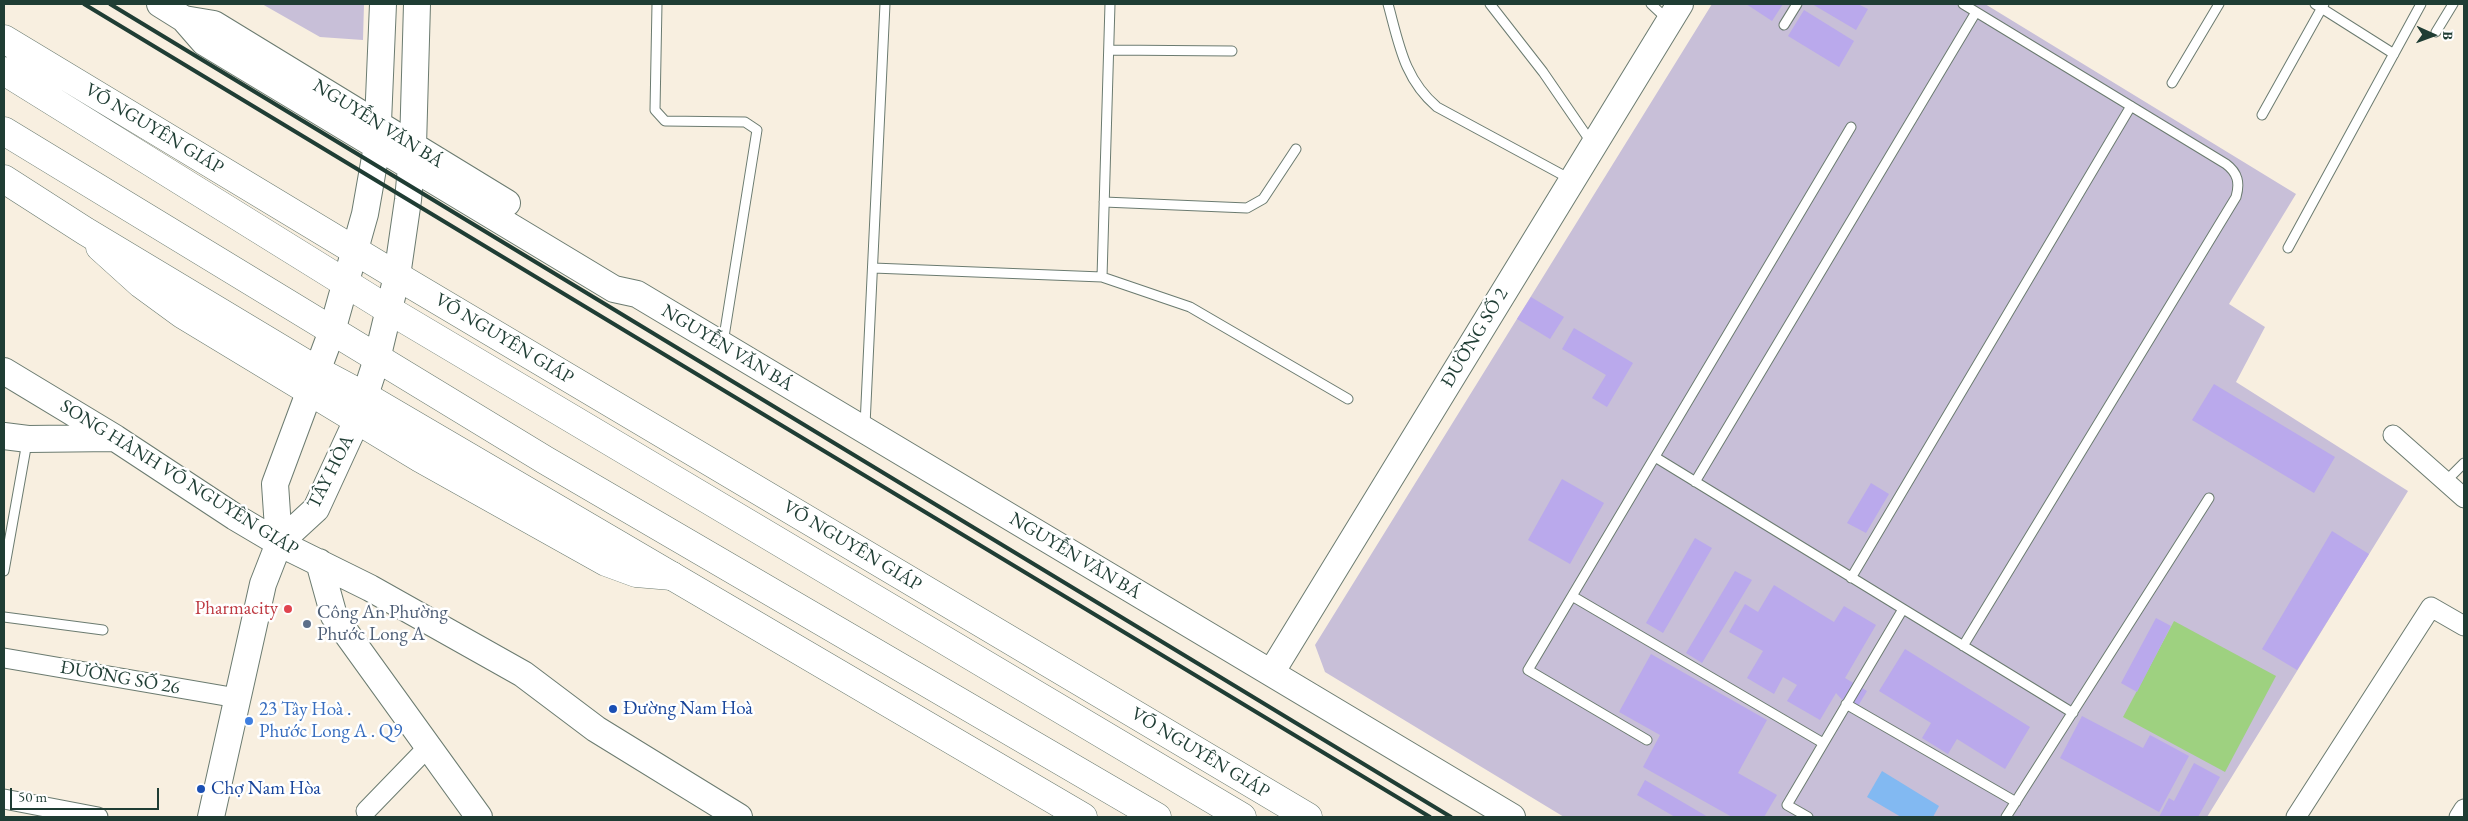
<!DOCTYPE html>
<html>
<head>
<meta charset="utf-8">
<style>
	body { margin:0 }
	#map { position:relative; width:2468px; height:821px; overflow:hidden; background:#f8efe0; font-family:"EB Garamond",serif }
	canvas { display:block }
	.frame { position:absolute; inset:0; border:5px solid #1f3d34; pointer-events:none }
	.north { position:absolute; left:2408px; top:10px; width:50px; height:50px; -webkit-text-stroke:4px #fff; paint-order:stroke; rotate:92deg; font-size:14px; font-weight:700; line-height:20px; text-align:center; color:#1f3d34 }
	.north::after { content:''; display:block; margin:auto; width:18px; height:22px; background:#1f3d34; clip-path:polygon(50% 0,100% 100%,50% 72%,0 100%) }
	.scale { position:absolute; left:10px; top:788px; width:149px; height:22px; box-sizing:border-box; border:2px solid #1f3d34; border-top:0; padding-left:6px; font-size:15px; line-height:18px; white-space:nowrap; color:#1f3d34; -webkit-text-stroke:4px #fff; paint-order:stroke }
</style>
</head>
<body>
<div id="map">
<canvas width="2468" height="821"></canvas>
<div class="frame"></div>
<div class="north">B</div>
<div class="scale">50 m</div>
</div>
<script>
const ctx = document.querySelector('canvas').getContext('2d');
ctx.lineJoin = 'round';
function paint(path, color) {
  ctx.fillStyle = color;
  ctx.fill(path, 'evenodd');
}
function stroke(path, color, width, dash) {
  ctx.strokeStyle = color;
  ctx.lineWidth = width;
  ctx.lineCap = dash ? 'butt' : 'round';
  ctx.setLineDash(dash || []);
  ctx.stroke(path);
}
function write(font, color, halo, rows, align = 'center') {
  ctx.font = font + ' "EB Garamond",serif';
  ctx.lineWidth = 5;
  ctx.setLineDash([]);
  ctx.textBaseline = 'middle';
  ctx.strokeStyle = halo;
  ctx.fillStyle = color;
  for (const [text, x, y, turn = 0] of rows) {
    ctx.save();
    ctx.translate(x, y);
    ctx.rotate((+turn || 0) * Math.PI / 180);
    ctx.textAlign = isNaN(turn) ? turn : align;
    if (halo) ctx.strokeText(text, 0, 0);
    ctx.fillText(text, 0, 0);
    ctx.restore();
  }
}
paint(new Path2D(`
	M262,4H364L363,40L320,37Z
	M1712,4H1985L2296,194L2229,304L2265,327L2236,382L2408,491L2207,817H1564L1325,672L1315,645Z`), '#c8bfd8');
paint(new Path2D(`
	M2174,621L2276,676L2225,772L2123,717Z`), '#9ed180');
paint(new Path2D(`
	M1882,771L1939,806L1933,817H1901L1867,797Z`), '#82b9f2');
paint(new Path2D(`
	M1746,4H1783L1772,21Z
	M1812,4H1858L1868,9L1856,30Z
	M1804,10L1854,41L1839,67L1788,36Z
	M1531,297L1564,317L1550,339L1517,319Z
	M1574,328L1633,363L1607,407L1592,398L1606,375L1562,349Z
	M2214,384L2335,457L2314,493L2192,420Z
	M1562,479L1604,503L1570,564L1528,540Z
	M1871,483L1889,494L1866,533L1847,523Z
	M2332,531L2369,554L2297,670L2262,649Z
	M1695,538L1712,548L1663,633L1646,623Z
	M1735,571L1752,580L1702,663L1686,653Z
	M1774,585L1834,622L1844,606L1876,625L1845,678L1867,691L1858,706L1846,704L1836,693L1820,720L1787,701L1797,685L1783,677L1774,694L1747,678L1763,651L1729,632L1745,604L1758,612Z
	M2156,618L2171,626L2137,692L2121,683Z
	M1905,649L2030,727L2005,769L1957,739L1948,754L1922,738L1931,723L1879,691Z
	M1651,654L1767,720L1738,773L1777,795L1764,817H1732L1643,767L1660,735L1619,712Z
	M2082,716L2143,748L2150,735L2189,756L2159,812L2060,758Z
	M2194,763L2220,777L2198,817H2159L2169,798L2174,801Z
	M1645,780L1708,817H1675L1637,795Z`), '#baa9ec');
const lane = new Path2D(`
	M657,4L655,110L665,121L745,122L757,130L723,343
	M1388,4C1399,44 1404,79 1437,107L1572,180
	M1490,4L1543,72L1591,142
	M1651,4L1667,19
	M1963,4L2226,164C2238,173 2240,183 2236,197L1963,646
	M2315,4L2394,54
	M1784,25L1797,4
	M2436,32L2453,4
	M1109,50L1232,51
	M2172,83L2219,4
	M2262,115L2324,4
	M1104,202L1247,208L1263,199L1296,149
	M2288,248L2421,4
	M873,268L1102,277L1190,307L1348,399
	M1102,277L1110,4
	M865,425L885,4
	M1655,457L2073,713
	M2446,481L2464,463
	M1695,482L1976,12
	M4,571L27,442
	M1851,578L2131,106
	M1572,596L1823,743
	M4,617L103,630
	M1846,704L2016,802
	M1647,740L1528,670L1851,127
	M1808,817L1787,805L1903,609
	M2006,817L2209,498`);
const street = new Path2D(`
	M2393,435L2464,498
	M4,658L237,698
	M4,799L98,817
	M366,811L427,748
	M2296,817L2431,607L2464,626
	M2459,817L2464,809`);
const secondary = new Path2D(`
	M160,4L184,19L204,42L614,289L637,294L1512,817
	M184,19L214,24L507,203
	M4,371L115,438L235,517L279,543L370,588L523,674L596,729L739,817
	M4,436L28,439L115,438
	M279,543L275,484L332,331L365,214L377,146L383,4
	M319,562L334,616L479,817
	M1271,673L1680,4
	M211,817L263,584L279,543L316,509L357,420L377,359L397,276L408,200L413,146L417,4`);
const primary = new Path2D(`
	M100,247L141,284L182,314L420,458L606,562L636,573L672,576`);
const highway = new Path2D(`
	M4,39L397,276L1308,817
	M4,71L389,310L1242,817
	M4,131L545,460L1157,817
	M4,179L85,231L318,371L365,396L1083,817`);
stroke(lane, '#6b7b70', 11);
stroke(street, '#6b7b70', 21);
stroke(secondary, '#6b7b70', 28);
stroke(primary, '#6b7b70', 29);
stroke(highway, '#6b7b70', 29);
stroke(lane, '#fff', 9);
stroke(street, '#fff', 19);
stroke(secondary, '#fff', 26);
stroke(primary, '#fff', 28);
stroke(highway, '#fff', 28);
stroke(new Path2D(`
	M84,4L1430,817
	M110,4L1451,817`), '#1f3d34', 4);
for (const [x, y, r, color] of [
	[288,609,5,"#e0444e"],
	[307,624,5,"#5c6f8a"],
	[613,709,5,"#1a4fb4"],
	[249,721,5,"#3f7fe0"],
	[201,789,5,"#1a4fb4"]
]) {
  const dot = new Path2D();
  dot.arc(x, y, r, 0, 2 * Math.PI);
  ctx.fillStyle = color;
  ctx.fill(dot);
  stroke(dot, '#fff', 2);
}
write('19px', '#1f3d34', '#fff', [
	["NGUYỄN VĂN BÁ",378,124,32],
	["VÕ NGUYÊN GIÁP",154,129,31],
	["ĐƯỜNG SỐ 2",1475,338,-59],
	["VÕ NGUYÊN GIÁP",504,339,31],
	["NGUYỄN VĂN BÁ",727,348,31],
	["TÂY HÒA",331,472,-63],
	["SONG HÀNH VÕ NGUYÊN GIÁP",179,478,32],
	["VÕ NGUYÊN GIÁP",852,546,31],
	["NGUYỄN VĂN BÁ",1075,556,31],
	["ĐƯỜNG SỐ 26",120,678,10],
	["VÕ NGUYÊN GIÁP",1200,753,31]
]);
write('19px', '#be3a42', '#fff', [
	["Pharmacity",278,609]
], 'right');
write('19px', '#4e5e75', '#fff', [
	["Công An Phường",317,613],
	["Phước Long A",317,635]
], 'left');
write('19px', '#164399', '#fff', [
	["Đường Nam Hoà",623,709],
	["Chợ Nam Hòa",211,789]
], 'left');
write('19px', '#366cbe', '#fff', [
	["23 Tây Hoà .",259,710],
	["Phước Long A . Q9",259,732]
], 'left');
</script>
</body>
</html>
